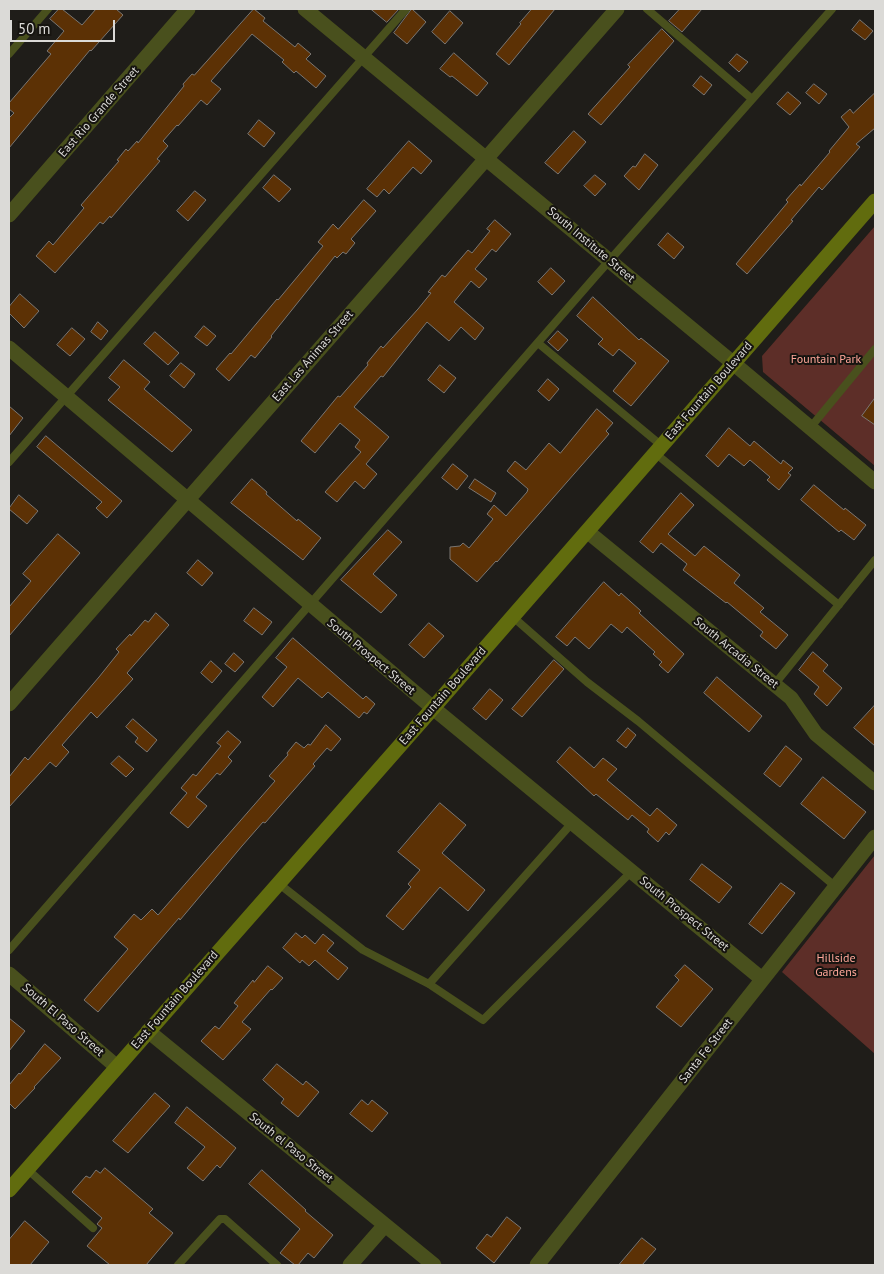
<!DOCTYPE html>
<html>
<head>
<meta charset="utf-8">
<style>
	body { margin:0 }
	#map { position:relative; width:884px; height:1274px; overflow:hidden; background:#1f1d19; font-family:"PT Sans",sans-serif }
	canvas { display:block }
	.frame { position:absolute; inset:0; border:10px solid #dbdad7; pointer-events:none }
	.scale { position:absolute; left:10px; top:20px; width:105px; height:22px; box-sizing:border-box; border:2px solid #dbdad7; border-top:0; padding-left:6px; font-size:15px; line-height:18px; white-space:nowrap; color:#dbdad7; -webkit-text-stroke:4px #161410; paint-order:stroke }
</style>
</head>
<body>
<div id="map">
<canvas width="884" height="1274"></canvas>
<div class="frame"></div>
<div class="scale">50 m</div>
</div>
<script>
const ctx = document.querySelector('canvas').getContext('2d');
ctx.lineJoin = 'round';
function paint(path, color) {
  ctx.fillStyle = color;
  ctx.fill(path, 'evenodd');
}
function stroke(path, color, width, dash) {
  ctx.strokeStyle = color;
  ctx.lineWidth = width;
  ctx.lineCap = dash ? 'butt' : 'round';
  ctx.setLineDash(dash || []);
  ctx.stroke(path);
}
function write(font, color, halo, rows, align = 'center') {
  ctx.font = font + ' "PT Sans",sans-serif';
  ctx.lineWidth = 4;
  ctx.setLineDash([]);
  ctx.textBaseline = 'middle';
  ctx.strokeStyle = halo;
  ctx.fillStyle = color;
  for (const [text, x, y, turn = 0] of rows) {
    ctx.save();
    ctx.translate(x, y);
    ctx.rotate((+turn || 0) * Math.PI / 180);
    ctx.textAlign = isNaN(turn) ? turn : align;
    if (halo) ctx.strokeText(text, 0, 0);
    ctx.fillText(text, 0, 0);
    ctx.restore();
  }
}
paint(new Path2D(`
	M875,226V466L763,372L762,356Z
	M875,855V1054L782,972Z`), '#5d2e28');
const building = new Path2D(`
	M59,9H62L82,25L96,9H116L123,15L91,51L90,50L9,148V118L14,113L9,109V103L51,54L47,51L64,31L50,19Z
	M254,9L265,18L263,21L295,47L298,43L311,54L306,59L326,76L316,88L296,71L294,73L282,62L284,60L252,34L211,81L221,89L207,105L201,100L178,126L177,125L163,141L168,146L157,159L160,161L111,218L110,216L103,224L100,222L55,273L36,256L49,241L53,245L84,208L81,205L119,161L117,160L126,149L128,151L137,141L138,143L184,86L183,84L192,74L194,75Z
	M371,9H399L387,22Z
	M412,9L426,22L407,44L394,33Z
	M532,9H555L509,65L496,54L521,24L520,23Z
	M680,9H702L682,32L669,21Z
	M450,11L463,23L445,44L432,32Z
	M860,20L873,31L865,40L852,30Z
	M662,29L674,41L601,125L588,114L630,67L628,65Z
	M454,53L488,83L477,96L452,76L450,77L440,69Z
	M737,54L748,62L739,72L729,63Z
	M701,76L712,85L704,95L693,86Z
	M814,84L827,94L819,104L806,93Z
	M788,92L801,103L790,115L777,104Z
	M875,93V128L856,144L860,147L822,190L819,187L791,220L793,221L747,274L736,264L788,202L786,200L800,184L801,186L830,152L829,151L849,127L841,117L850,109L853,113Z
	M259,120L275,133L264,147L248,134Z
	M574,131L586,142L558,174L545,163Z
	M409,141L432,161L421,174L413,167L389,194L384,189L377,197L367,189Z
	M645,154L658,165L639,190L624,176L633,166L635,167Z
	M274,175L291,189L279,202L263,188Z
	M595,175L606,184L595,196L584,186Z
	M195,191L206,200L188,221L177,211Z
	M364,200L376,211L351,239L355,243L346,254L343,252L337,258L335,256L271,336L272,337L255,358L251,355L229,381L216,369L230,353L231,354L277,299L278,300L323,246L318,242L333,224L338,229Z
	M495,220L511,234L496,252L492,249L475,269L487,279L479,288L471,281L454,302L484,328L475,340L461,327L449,341L427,322L383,377L381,376L354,407L389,437L366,464L377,474L364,489L355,481L337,502L325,492L361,452L355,447L360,440L340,423L315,453L301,441L338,396L340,397L368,365L367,363L381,346L383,348L418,309L431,293L428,292L442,275L445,277L468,250L472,253L490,231L487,229Z
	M668,233L684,247L674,259L658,245Z
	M551,268L565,281L552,295L538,282Z
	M20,294L39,311L24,328L9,313V307Z
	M593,297L639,340L641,338L669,361L631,406L613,391L636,363L619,349L613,356L598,344L603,339L577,316Z
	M98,322L108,331L101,340L91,332Z
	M204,326L216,336L207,346L195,337Z
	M72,328L85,339L70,356L57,345Z
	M558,331L568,340L558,351L548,342Z
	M155,332L179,353L168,365L144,344Z
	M124,360L150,382L144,389L192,430L172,452L108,400L120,387L109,378Z
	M181,363L195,374L184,388L170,376Z
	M440,365L456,378L444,393L428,380Z
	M548,379L559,389L549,401L538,391Z
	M875,398V425L862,416Z
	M9,406L23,418L9,436Z
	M597,409L613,423L606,431L609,434L497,562L496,561L477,582L450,559V547L460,546L463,543L469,548L493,519L487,514L494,505L506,516L527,492L528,489L507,471L515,461L526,470L549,443L560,453Z
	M729,428L750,446L754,441L781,464L783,460L793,468L788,473L791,475L779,490L767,480L770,477L750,460L744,466L729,454L718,467L706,456Z
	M46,436L122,501L107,518L96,508L102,502L37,447Z
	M453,464L468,476L457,490L442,478Z
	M252,479L267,492L266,494L297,521L298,519L321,538L303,560L231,503Z
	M475,479L496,493L491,502L469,488Z
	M814,485L844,510L845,508L866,525L854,540L841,530L839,532L801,500Z
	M681,493L694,505L668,534L695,556L704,546L740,575L734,583L764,608L760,612L788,635L776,649L760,636L763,632L727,602L726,603L683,570L687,564L661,543L653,553L640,542Z
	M19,495L38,511L27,524L9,509Z
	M388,530L402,542L373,574L397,595L381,613L341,580Z
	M58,534L80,553L9,636V607L31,581L23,574Z
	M198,560L213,573L202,586L187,573Z
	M604,582L619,596L621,593L641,611L639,613L684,654L668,673L659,665L662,662L653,654L655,652L627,627L622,633L611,624L589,649L575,637L567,646L556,637Z
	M254,608L272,622L262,635L244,621Z
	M156,613L169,625L127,673L133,679L97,718L91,712L62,745L69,752L56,767L50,762L9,807V777L25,757L28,760L99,677L119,652L116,649L130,634L131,636L145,620L148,622Z
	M429,623L444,636L424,658L409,645Z
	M293,638L363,699L366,696L375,704L367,714L364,712L359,718L328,692L322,698L298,678L273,707L262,697L287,667L276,658Z
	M813,652L828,665L823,671L842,688L827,706L814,694L819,687L799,670Z
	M234,653L244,662L235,672L225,664Z
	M554,660L564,669L522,717L512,709Z
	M211,661L222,671L212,683L201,673Z
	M717,677L762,716L749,732L704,693Z
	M490,689L503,700L486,720L473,709Z
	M875,705V746L854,728Z
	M133,719L157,740L147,752L135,742L138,738L126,727Z
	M326,725L341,739L331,751L327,748L313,764L315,766L265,823L263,822L242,846L180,920L179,918L98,1012L84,1000L128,949L114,937L134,914L141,920L152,909L158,915L275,781L269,776L288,755L287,753L296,742L304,748L308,744L310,745Z
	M628,728L636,735L626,748L617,741Z
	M228,731L241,742L228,757L232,761L220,775L217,773L196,797L207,806L188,828L170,813L187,793L181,788L193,774L196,776L221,746L217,743Z
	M786,746L802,759L780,787L764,774Z
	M570,747L594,768L603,758L617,769L607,780L650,816L657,808L677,825L669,835L666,832L658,842L647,832L649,829L632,815L628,820L596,794L594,796L557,762Z
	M119,756L134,769L126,777L111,764Z
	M823,777L866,812L844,839L801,804Z
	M440,803L466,825L442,853L485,890L468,911L440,887L403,930L386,916L411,887L408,884L420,870L398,852Z
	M702,864L732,887L719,903L690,880Z
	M781,883L795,893L762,934L749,924Z
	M296,933L302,938L305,935L315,944L323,934L334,943L327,951L348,968L338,980L315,960L309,966L302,960L300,963L283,948Z
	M685,965L713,989L681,1027L656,1007L679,980L675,976Z
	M268,966L283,978L272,990L271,989L242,1022L251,1029L223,1060L201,1041L215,1026L219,1029L238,1006L234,1003L253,980L254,982Z
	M9,1018L25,1031L9,1051Z
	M45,1044L61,1058L34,1087L35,1088L15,1109L9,1103V1085L19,1073L20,1074Z
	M277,1064L303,1085L306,1081L319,1092L298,1117L281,1103L284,1099L263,1080Z
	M155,1093L170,1106L128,1153L113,1141Z
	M362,1100L368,1105L372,1100L388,1113L372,1132L350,1114Z
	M187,1107L236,1148L220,1168L217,1165L203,1181L187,1168L205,1147L175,1123Z
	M105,1168L153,1209L149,1213L173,1233L146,1265H110L87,1246L102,1228L97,1224L102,1218L72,1192L86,1176L90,1178L96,1170L100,1173Z
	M262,1170L306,1210L305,1211L333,1235L314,1258L308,1253L298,1265H295L280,1253L300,1229L249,1184Z
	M507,1217L521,1228L494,1263L476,1248L487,1234L491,1237Z
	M25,1221L49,1242L30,1265H9V1240Z
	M642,1238L656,1249L642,1265H619Z`);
paint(building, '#5c3105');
stroke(building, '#7a7672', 1);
stroke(new Path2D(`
	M647,9L752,99
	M9,54L48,9
	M538,343L662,446
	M810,428L875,349
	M655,453L839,605
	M9,462L406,9
	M513,617L587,682L638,721L836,887
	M774,685L875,560
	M278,883L363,950L429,984L483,1020L631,872
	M9,950L594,278L832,9
	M429,984L572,823
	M27,1169L93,1228
	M178,1265L220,1219H225L277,1265`), '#49501d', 8);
stroke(new Path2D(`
	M9,215L188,9
	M9,348L433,708L762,979
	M733,363L875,482
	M588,532L791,698L816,734L875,783
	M9,704L617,9
	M9,974L117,1067
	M148,1031L434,1265
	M350,1265L385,1225
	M537,1265L875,837`), '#49501d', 15);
stroke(new Path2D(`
	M305,9L733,363`), '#49501d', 15);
stroke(new Path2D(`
	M9,1190L433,708L875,201`), '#616c0e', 15);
write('12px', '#dbdad7', '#161410', [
	["East Rio Grande Street",99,112,-49],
	["South Institute Street",591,245,40],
	["East Las Animas Street",313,356,-49],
	["East Fountain Boulevard",709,391,-49],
	["South Arcadia Street",736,653,39],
	["South Prospect Street",371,657,40],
	["East Fountain Boulevard",443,696,-49],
	["South Prospect Street",684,914,39],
	["East Fountain Boulevard",175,1000,-49],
	["South El Paso Street",63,1020,41],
	["Santa Fe Street",706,1051,-52],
	["South el Paso Street",291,1148,39]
]);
write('12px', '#fea699', '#161410', [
	["Fountain Park",826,360],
	["Hillside",836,959],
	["Gardens",836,973]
]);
</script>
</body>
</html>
